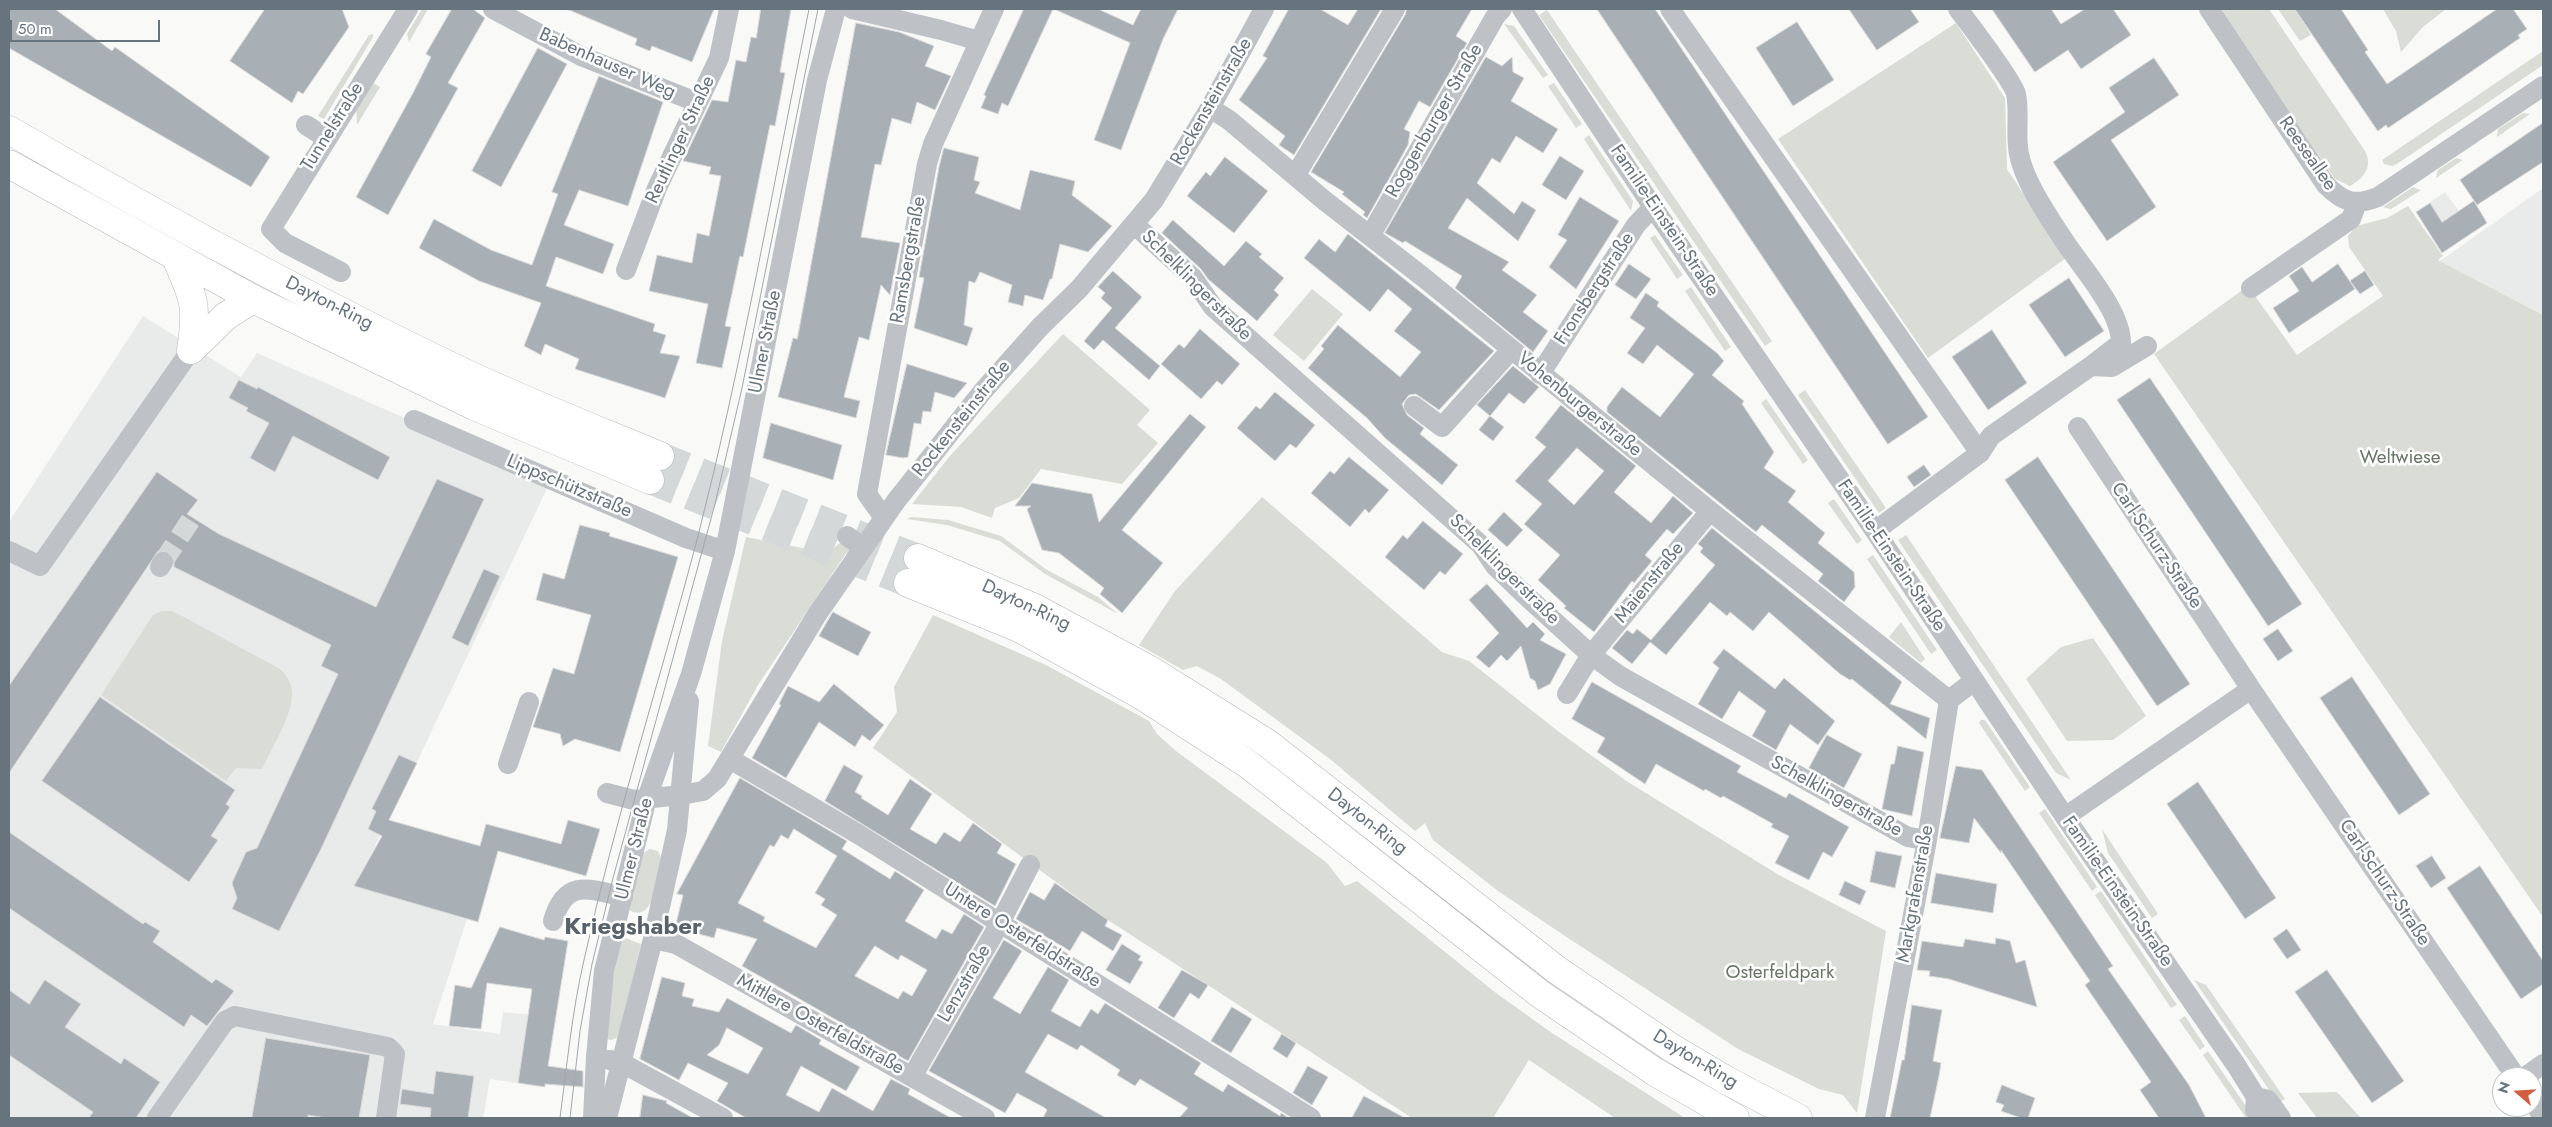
<!DOCTYPE html>
<html>
<head>
<meta charset="utf-8">
<style>
	body { margin:0 }
	#map { position:relative; width:2552px; height:1127px; overflow:hidden; background:#f9f9f7; font-family:Jost,sans-serif }
	canvas { display:block }
	.frame { position:absolute; inset:0; border:10px solid #66747e; pointer-events:none }
	.north { position:absolute; left:2492px; top:1067px; width:50px; height:50px; box-sizing:border-box; background:#fff; border:1px solid #c2c7cb; border-radius:50%; rotate:289deg; font-size:14px; font-weight:700; line-height:20px; text-align:center; color:#66747e }
	.north::after { content:''; display:block; margin:auto; width:18px; height:22px; background:#d05e3f; clip-path:polygon(50% 0,100% 100%,50% 72%,0 100%) }
	.scale { position:absolute; left:10px; top:20px; width:150px; height:22px; box-sizing:border-box; border:2px solid #66747e; border-top:0; padding-left:6px; font-size:15px; line-height:18px; white-space:nowrap; color:#66747e; -webkit-text-stroke:4px #fff; paint-order:stroke }
</style>
</head>
<body>
<div id="map">
<canvas width="2552" height="1127"></canvas>
<div class="frame"></div>
<div class="north">N</div>
<div class="scale">50 m</div>
</div>
<script>
const ctx = document.querySelector('canvas').getContext('2d');
ctx.lineJoin = 'round';
function paint(path, color) {
  ctx.fillStyle = color;
  ctx.fill(path, 'evenodd');
}
function stroke(path, color, width, dash) {
  ctx.strokeStyle = color;
  ctx.lineWidth = width;
  ctx.lineCap = dash ? 'butt' : 'round';
  ctx.setLineDash(dash || []);
  ctx.stroke(path);
}
function write(font, color, halo, rows, align = 'center') {
  ctx.font = font + ' Jost,sans-serif';
  ctx.lineWidth = 5;
  ctx.setLineDash([]);
  ctx.textBaseline = 'middle';
  ctx.strokeStyle = halo;
  ctx.fillStyle = color;
  for (const [text, x, y, turn = 0] of rows) {
    ctx.save();
    ctx.translate(x, y);
    ctx.rotate((+turn || 0) * Math.PI / 180);
    ctx.textAlign = isNaN(turn) ? turn : align;
    if (halo) ctx.strokeText(text, 0, 0);
    ctx.fillText(text, 0, 0);
    ctx.restore();
  }
}
paint(new Path2D(`
	M2543,188V315L2440,261Z
	M2445,192L2459,211L2474,201L2487,223L2442,253L2416,212Z
	M143,316L241,377L257,353L550,482L416,764L355,886L467,919L433,1024L500,1034L503,1012L555,1017L545,1087L490,1079L483,1118H9V522Z`), '#e9eaea');
paint(new Path2D(`
	M422,9H428L409,42L407,34Z
	M2223,9H2269L2365,151C2373,167 2364,178 2350,186L2335,179L2223,16Z
	M2278,9H2295L2311,35L2300,41Z
	M2383,9H2446L2423,27L2401,52L2396,31Z
	M1547,10L1772,341L1765,346L1539,15Z
	M1956,23L2005,98L2007,169L2066,258L1928,358L1778,139Z
	M1504,24L1514,26L1548,75L1543,78Z
	M373,34V37L324,119L318,116L369,35Z
	M2543,51V65L2397,164L2392,166L2384,164L2382,160Z
	M369,81L380,87L357,125L356,106Z
	M1554,83L1582,124L1576,128L1548,86Z
	M2523,113L2530,114L2497,137L2498,129Z
	M1589,135L1633,201L1631,211L1584,139Z
	M2456,158L2463,160L2436,178L2438,170Z
	M2413,187L2421,190L2391,209L2383,207Z
	M2408,206L2443,256L2438,260L2543,315V917L2154,354L2248,286L2297,355L2383,296L2349,247L2348,236L2356,226L2387,218Z
	M1655,235L1683,275L1677,279L1650,238Z
	M1691,287L1731,347L1725,351L1685,291Z
	M1312,289L1343,314L1304,361L1273,335Z
	M1063,334L1150,410L1137,425L1158,443L1122,484L1041,469L1019,498L995,508L992,518L961,507L912,504L949,457Z
	M1805,390L1886,508L1879,513L1798,395Z
	M1766,399L1808,460L1803,464L1761,403Z
	M1262,497L1442,652L1469,661L1559,732L1628,782L1779,875L1886,931L1857,1113L1843,1095L1819,1089L1738,1049L1565,936L1498,891L1433,840L1425,823L1415,831L1330,759L1221,679L1197,666L1183,670L1139,645L1175,591Z
	M1834,499L1862,540L1857,544L1828,503Z
	M911,517L948,520L1001,536L1047,570L1098,597L1118,614L1045,574L1000,541L947,525L907,519Z
	M1906,535L2071,780L2056,773L1898,540Z
	M746,537L828,553L842,541L849,546V549L758,685L721,752L708,746L722,641Z
	M1873,555L1937,650L1931,654L1867,559Z
	M162,611H172L184,617L280,669C285,674 289,679 291,686C298,707 271,749 262,769L236,768L226,781L101,695L153,615Z
	M933,615L1046,665L1149,721L1157,734L1176,751L1327,863L1345,886L1357,881L1496,993L1552,1033L1685,1118H1615L1529,1060L1493,1118H1412L1108,920L873,748L897,712L894,687Z
	M1901,622L1925,659L1921,663L1889,637Z
	M2093,638L2146,716L2113,740L2067,741L2026,679L2061,647Z
	M1981,720H1985L2030,787L2025,791L1979,723Z
	M2045,809L2097,887L2092,891L2039,813Z
	M2102,829L2158,914L2152,918L2108,853Z
	M650,849L658,851L661,858C657,875 655,925 629,910L641,854Z
	M2101,891L2177,1005L2171,1008L2095,895Z
	M625,938L641,944L620,1031L617,1038L611,1040L607,1039L604,1023L621,939Z
	M2194,980L2206,985L2285,1099L2278,1103Z
	M2185,1016L2205,1046L2200,1050L2179,1020Z
	M2208,1051L2254,1118H2246L2203,1055Z
	M2337,1092L2361,1118H2317L2298,1093Z`), '#d9ddd6');
const building = new Path2D(`
	M9,9H55L112,51L115,47L270,157L251,187L9,48Z
	M265,9H342L349,27L303,94L298,91L292,103L230,61Z
	M452,9H473L485,18L448,83L458,88L388,215L356,197L413,93L431,57L426,54Z
	M567,9H714L692,62L652,46L650,51L635,45L637,39Z
	M761,9H791L780,72L785,73L775,126L770,125L743,257L740,256L725,326L731,327L722,368L696,363L708,304L649,291L657,255L692,263L697,233L709,236L721,176L709,174L711,167L683,161L712,100L728,102L736,60L746,62L751,37L756,38Z
	M1024,9H1053L1008,106L1002,103L998,114L981,108L986,96L984,95Z
	M1054,9H1098L1133,25L1141,9H1178L1163,39L1121,150L1094,140L1130,43Z
	M1289,9H1320L1348,25L1358,9H1381L1294,155L1279,145L1285,136L1239,100L1267,58L1263,56Z
	M1407,9H1472L1456,36L1467,43L1430,107L1419,101L1404,129L1410,132L1408,145L1367,218L1363,215L1365,212L1342,194L1344,192L1311,172L1405,15Z
	M1597,9H1655L1928,417L1888,444Z
	M1849,9H1910L1919,22L1877,50Z
	M1992,9H2051L2061,24L2085,9H2113L2131,35L2081,69L2068,50L2035,72Z
	M2295,9H2341L2368,50L2365,52L2387,84L2497,9H2513L2527,29L2518,35L2520,38L2446,89L2388,128L2386,125L2378,131Z
	M1797,22L1834,80L1793,106L1756,48Z
	M856,23L899,32L934,46L925,66L951,76L935,110L917,102L911,124L892,118L881,165L875,164L861,237L900,243L890,295L881,285L869,340L859,337L844,397L860,401L856,418L778,397L793,338L797,339Z
	M538,48L567,64L501,187L472,171Z
	M1486,57L1502,66L1512,57L1513,72L1524,78L1511,101L1558,129L1543,153L1516,136L1500,163L1492,158L1477,183L1514,214L1522,201L1536,210L1518,241L1467,198L1448,228L1509,262L1502,270L1537,295L1523,312L1548,331L1533,352L1455,288L1462,276L1405,241L1403,243L1385,233Z
	M2154,58L2179,95L2111,140L2156,207L2107,241L2053,162L2125,112L2109,88Z
	M599,76L663,102L628,206L579,190L564,225L614,244L603,274L556,257L546,286L655,324L653,331L666,335L660,353L680,356L665,398L575,369L579,359L545,344L541,355L524,346L541,303L479,281L419,248L434,219L491,250L532,265L558,194L552,192Z
	M2543,123V162L2477,205L2460,180Z
	M944,148L979,157L974,180L980,182L975,193L1020,210L1030,170L1075,181L1072,195L1112,226L1088,252L1060,244L1052,279H1050L1043,300L1025,295L1023,306L1008,302L1012,285L980,272L975,283L969,281L964,325L973,328L967,346L914,328L924,278L919,277L939,167Z
	M1560,156L1584,171L1566,200L1542,185Z
	M1225,157L1268,191L1234,233L1187,196L1206,172L1210,176Z
	M1580,197L1619,221L1576,289L1549,267L1567,240L1558,235Z
	M2474,201L2487,223L2442,253L2416,212L2430,203L2442,222Z
	M1173,220L1224,266L1246,241L1262,254L1259,257L1284,278L1274,290L1279,295L1257,321L1208,279L1201,269L1162,233Z
	M1348,234L1494,351L1439,410L1416,394L1409,395L1402,404L1407,415L1424,428L1420,434L1458,465L1442,485L1385,438L1367,418L1308,368L1324,349L1321,346L1338,325L1400,377L1421,352L1394,331L1412,309L1388,289L1370,312L1304,258L1319,239L1335,252Z
	M1629,264L1651,279L1636,299L1615,285Z
	M2338,264L2355,289L2289,333L2273,308L2299,291L2289,276L2302,267L2312,282Z
	M1113,271L1142,297L1115,328L1160,366L1149,380L1103,340L1094,350L1084,341L1112,308L1101,298L1105,293L1098,287Z
	M2365,271L2374,285L2360,294L2350,281Z
	M2069,278L2104,331L2065,357L2029,305Z
	M1646,293L1659,302L1657,306L1717,353L1724,361L1712,375L1744,401L1742,404L1774,452L1764,468L1796,491L1788,502L1825,533L1818,543L1854,572L1855,587L1844,602L1818,581L1823,574L1762,525L1756,532L1607,412V407L1622,387L1660,417L1694,374L1657,345L1643,364L1627,353L1645,328L1630,318Z
	M1200,329L1240,364L1222,385L1217,381L1201,399L1161,364L1179,344L1184,348Z
	M1992,330L2027,383L1988,410L1952,357Z
	M907,364L967,383L954,398L935,392L931,412L923,411L921,424L914,423L908,457L903,458L886,455Z
	M1513,366L1539,387L1524,404L1509,393L1490,416L1477,405Z
	M2150,378L2302,604L2268,626L2117,400Z
	M239,380L257,389L258,387L390,457L378,480L293,436L275,472L250,458L269,423L246,411L248,408L229,398Z
	M1275,392L1315,425L1296,448L1290,444L1275,461L1237,428L1256,406L1260,409Z
	M1561,405L1636,466L1614,492L1651,523L1673,496L1693,513L1673,534L1667,529L1645,555L1652,561L1634,583L1632,581L1594,632L1564,608L1566,606L1538,580L1560,555L1524,524L1542,504L1515,481L1546,447L1535,438ZM1577,448L1604,471L1574,505L1548,481Z
	M1190,414L1206,427L1122,530L1163,563L1122,613L1100,594L1104,588L1059,553L1042,550L1027,509L1031,506H1015L1032,483L1092,494L1099,522Z
	M1490,416L1504,427L1493,441L1479,430Z
	M771,423L842,445L833,480L763,458Z
	M1349,457L1389,490L1369,513L1365,509L1350,527L1311,493L1330,471L1334,474Z
	M2038,457L2190,684L2157,706L2005,480Z
	M1924,465L1931,475L1914,487L1907,477Z
	M157,472L198,500L187,514L219,534L376,607L437,479L484,499L321,849L279,931L232,909L237,898L232,883L246,852L257,848L338,674L321,666L331,645L174,567V557L169,552L158,551L9,773V686Z
	M1504,512L1523,530L1507,547L1488,530Z
	M1423,521L1463,554L1445,575L1440,571L1424,590L1385,557L1403,535L1407,539Z
	M580,525L610,533L609,536L678,557L620,752L575,739L563,746L560,734L533,727L553,668L574,674L591,615L536,600L543,573L564,579Z
	M1712,528L1902,682L1890,704L1930,718L1926,739L1852,679L1850,680L1840,674L1769,612L1753,631L1730,612L1727,616L1710,602L1666,655L1650,642L1632,664L1612,648L1627,630L1633,634L1637,629L1651,640L1715,565L1700,552L1703,548L1698,544Z
	M484,569L500,576L468,646L452,638Z
	M1487,584L1527,628L1533,622L1545,634L1540,640L1566,654L1550,684L1538,690L1535,681L1530,678L1521,646L1507,661L1501,655L1489,668L1476,657L1499,633L1469,600Z
	M833,612L871,632L858,656L819,636Z
	M2278,629L2293,651L2278,661L2263,639Z
	M1724,649L1775,689L1784,678L1835,721L1818,745L1790,724L1776,750L1752,736L1766,711L1739,691L1722,719L1698,704L1719,668L1713,663Z
	M2352,677L2430,794L2399,815L2320,698Z
	M1592,682L1741,766L1737,772L1786,798L1789,793L1849,827L1832,857L1823,852L1809,880L1775,863L1789,836L1771,827L1773,824L1723,796L1721,798L1705,789L1704,791L1656,764L1645,784L1597,752L1605,738L1572,719Z
	M834,684L884,725L870,741L862,735L855,747L819,722L786,778L752,758L781,705L779,704L788,686L819,702Z
	M100,697L235,790L226,804L230,807L211,836L218,840L189,882L42,781Z
	M1827,735L1862,754L1844,788L1809,768Z
	M1898,746L1924,752L1912,816L1882,809L1891,764H1894Z
	M399,755L417,763L389,820L480,846L486,824L561,844L568,820L600,829L586,876L498,851L478,922L354,886L382,836L368,829L376,811L372,809Z
	M844,765L863,776L855,792L862,796L861,798L888,815L910,779L932,794L910,829L936,844L944,832L960,842L973,823L1002,844L997,853L1016,864L995,906L825,801Z
	M1956,766L1982,770L2113,966L2108,969L2189,1085L2206,1118H2159L2140,1090L2151,1082L2085,985L2090,981L2001,850V853L1974,818L1969,843L1940,838Z
	M740,778L847,841L842,849L890,879L895,871L924,890L905,921L936,939L942,929L952,934L964,914L984,927L908,1061L742,966L757,939L717,928L714,938L675,928L683,895L677,894ZM794,829L837,856L815,893L825,899L821,905L837,915L816,948L763,921L765,917L738,903L770,845L774,847L781,835L788,839ZM875,946L898,960L901,955L927,970L912,996L903,991L898,999L855,976Z
	M2198,782L2276,898L2245,919L2167,804Z
	M9,832L143,924L145,922L160,931L153,942L212,983L216,979L234,991L207,1026L191,1015L184,1027L9,908Z
	M1876,851L1902,856L1895,888L1870,882Z
	M2432,856L2446,878L2431,888L2416,866Z
	M2480,866L2543,961V984L2521,999L2447,888Z
	M1936,873L1997,884L1993,913L1931,903Z
	M1845,881L1866,891L1860,905L1839,895Z
	M1055,883L1108,920L1105,926L1122,935L1113,951L1082,931L1070,951L1016,919L1030,892L1044,900Z
	M500,927L544,940L545,937L568,941L548,1066L583,1071V1087L545,1084V1087L518,1083L532,989L487,983L481,1029L449,1026L455,985L471,988Z
	M2287,929L2301,950L2287,959L2273,939Z
	M1996,938L2010,941L2016,963L2025,960L2037,1007L1949,979L1929,976L1930,971L1917,970L1922,941L1963,947L1965,939L1995,944Z
	M1004,940L1022,951L993,998L1020,1014L1048,967L1069,980L1051,1011L1080,1027L1091,1009L1098,1014L1105,1003L1201,1063L1194,1074L1223,1092L1228,1084L1280,1116L1281,1113L1289,1118H1179L1188,1108L1140,1079L1135,1086L1117,1075L1120,1070L1081,1045L1077,1050L1048,1034L1025,1072L1106,1118H1043L1047,1110L1045,1108L1017,1093L1005,1113L929,1071Z
	M1122,944L1141,956L1138,960L1143,962L1130,984L1106,970Z
	M1182,970L1208,985L1199,999L1190,993L1174,1018L1158,1008Z
	M2327,970L2404,1081L2372,1103L2295,992Z
	M662,977L685,983L682,996L694,999L692,1006L719,1012L727,998L791,1033L796,1025L821,1040L819,1044L860,1067L846,1091L801,1066L786,1095L819,1112L832,1088L873,1111L891,1079L910,1089L908,1094L951,1118H746L717,1101L728,1083L688,1063L679,1080L640,1059ZM727,1028L763,1048L748,1074L707,1055L719,1045Z
	M45,980L81,1004L65,1027L121,1064L124,1058L160,1082L136,1118H89L93,1112L9,1055V990L29,1004Z
	M1912,1005L1942,1010L1933,1061L1941,1063L1939,1076L1930,1118H1890L1902,1060H1904Z
	M1232,1007L1252,1019L1231,1053L1211,1041Z
	M1282,1034L1296,1043L1287,1058L1273,1049Z
	M266,1038L370,1055L359,1118H326L308,1115V1118H252Z
	M1308,1066L1328,1077L1312,1105L1293,1093Z
	M436,1071L474,1076L468,1118H430L431,1108L400,1104L402,1089L433,1094Z
	M2002,1085L2035,1098L2028,1118H2021L2001,1111L2004,1105L1996,1102Z
	M643,1095L667,1101L666,1103L693,1118H640Z
	M1364,1096L1405,1118H1352Z`);
paint(building, '#a8afb5');
stroke(building, '#dadad9', 1);
stroke(new Path2D(`
	M163,562L192,518`), '#d4d8d9', 20, [20, 10]);
stroke(new Path2D(`
	M660,456L918,558
	M650,480L908,583`), '#d4d8d9', 28, [28, 14]);
const highway = new Path2D(`
	M9,130C158,216 310,299 465,373C529,403 595,429 660,456
	M9,164L253,299L474,406L650,480
	M176,258C194,298 198,306 191,350
	M191,350L226,316L253,299
	M918,558L1035,608L1152,671L1267,743L1557,970L1672,1048L1726,1080L1798,1118
	M908,583L1019,628L1141,695L1249,765L1540,994L1655,1072L1735,1118`);
stroke(highway, '#b4b8bb', 29);
stroke(new Path2D(`
	M493,9L581,56L696,102
	M852,9L941,30L979,41
	M1522,9L1653,207L1875,531L2065,817L2236,1065L2256,1097L2255,1110L2261,1118
	M1670,9L1980,453
	M1958,9C1968,22 2014,83 2016,94C2020,113 2015,134 2019,154C2024,181 2048,216 2063,239C2081,267 2121,310 2121,343L2091,366
	M2209,9L2326,185C2344,203 2355,206 2378,197L2543,86
	M1210,108L1229,120L1325,201L1423,277L1710,511L1949,700
	M306,125L326,138
	M1295,176L1395,9
	M1135,225L1193,278L1213,307L1481,545L1495,566L1523,593L1591,655L1620,676L1881,822L1908,837L1927,840
	M1370,236L1495,17L1502,9
	M626,270L657,188L719,58L729,9
	M341,272L285,243L271,229L408,9
	M2251,288L2351,219L2357,203
	M1540,374L1636,225L1653,207
	M1414,406L1442,427L1511,350
	M414,420L686,538L725,551
	M2078,427L2251,689L2516,1077
	M884,518L867,494L927,164L933,144L994,9
	M1875,531L1980,453L1991,436L2091,366L2112,367L2147,346
	M847,536L863,547
	M9,551L40,566L191,350
	M160,567L163,562
	M1567,694L1591,655L1710,511
	M730,759L858,834L1311,1118
	M508,764L529,702
	M607,793L634,800L681,795L703,791L717,779L818,613L896,501L983,391L1040,327L1079,289L1154,200L1210,108L1264,9
	M2065,817L2251,689
	M553,921C565,879 588,888 623,897
	M653,939L676,944L985,1118
	M610,1060L622,1063L723,1118
	M912,1077L1000,923L1030,865
	M2525,1077L2543,1064
	M2256,1097L2268,1100L2281,1118
	M2532,1100L2543,1117
	M157,1118L225,1021L235,1016L388,1047L395,1054L386,1118
	M593,1118L596,1057L604,971L647,798L691,674L725,551L817,80L836,9
	M607,1118L653,939L677,830L689,701
	M1875,1118L1927,840L1949,700L1974,681`), '#bec2c6', 20);
stroke(highway, '#fff', 28);
stroke(new Path2D(`
	M560,1118C567,1065 572,1012 584,960C615,819 660,680 697,540C742,365 773,186 809,9
	M570,1118L580,1031L592,964L613,878L715,504L742,388L818,9`), '#a1a7ac', 1);
write('19px', '#66747e', '#fff', [
	["Babenhauser Weg",607,64,24],
	["Rockensteinstraße",1212,102,-60],
	["Roggenburger Straße",1435,121,-60],
	["Tunnelstraße",333,127,-58],
	["Reutlinger Straße",681,140,-65],
	["Reeseallee",2307,154,55],
	["Familie-Einstein-Straße",1664,221,56],
	["Ramsbergstraße",909,260,-80],
	["Schelklingerstraße",1196,286,45],
	["Fronsbergstraße",1595,289,-57],
	["Dayton-Ring",329,304,27],
	["Ulmer Straße",766,342,-79],
	["Vohenburgerstraße",1579,405,39],
	["Rockensteinstraße",962,419,-51],
	["Lippschützstraße",569,487,23],
	["Carl-Schurz-Straße",2156,546,56],
	["Familie-Einstein-Straße",1891,556,56],
	["Schelklingerstraße",1504,570,45],
	["Maienstraße",1650,583,-51],
	["Dayton-Ring",1026,606,25],
	["Schelklingerstraße",1836,797,29],
	["Dayton-Ring",1367,822,38],
	["Ulmer Straße",635,849,-76],
	["Carl-Schurz-Straße",2384,883,56],
	["Familie-Einstein-Straße",2117,892,55],
	["Markgrafenstraße",1916,894,-80],
	["Untere Osterfeldstraße",1022,936,32],
	["Lenzstraße",965,984,-60],
	["Mittlere Osterfeldstraße",820,1025,29],
	["Dayton-Ring",1695,1060,31]
]);
write('19px', '#687765', '#fff', [
	["Weltwiese",2400,458],
	["Osterfeldpark",1780,973]
]);
write('bold 24px', '#58626a', '#fff', [
	["Kriegshaber",633,928]
]);
</script>
</body>
</html>
